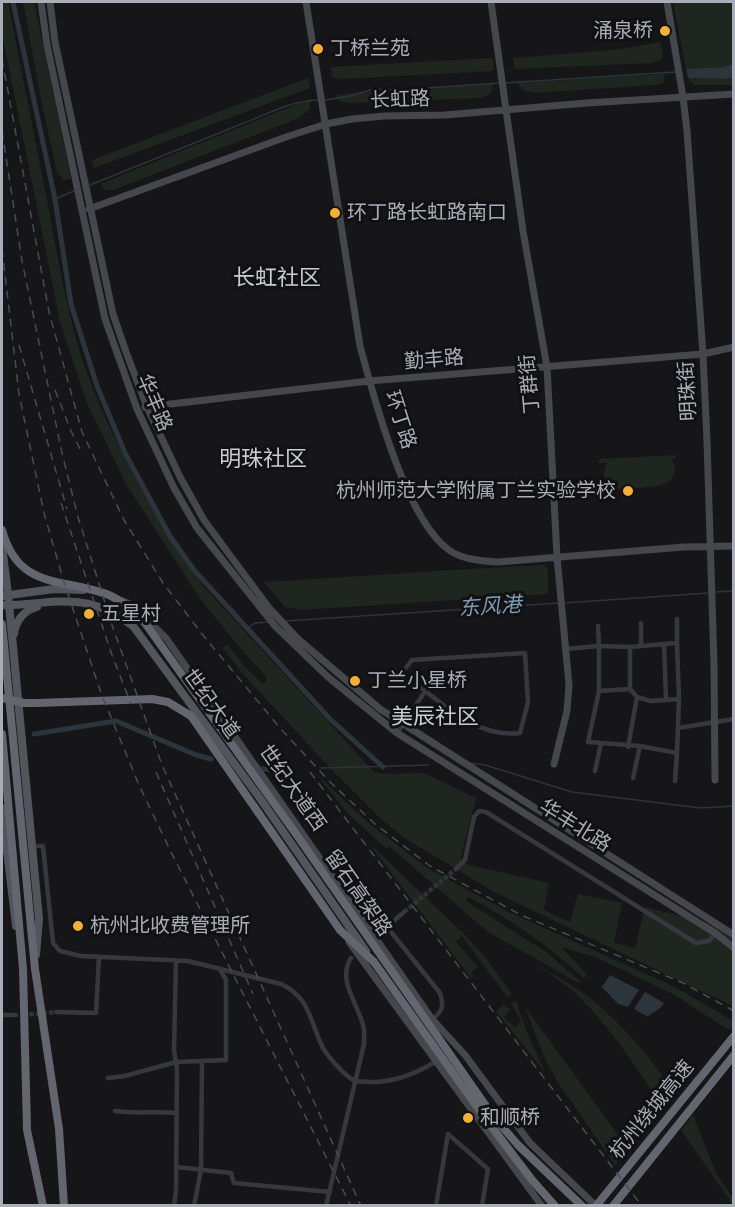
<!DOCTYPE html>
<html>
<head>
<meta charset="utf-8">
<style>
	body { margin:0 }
	#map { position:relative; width:735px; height:1207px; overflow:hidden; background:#161618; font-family:Cabin,sans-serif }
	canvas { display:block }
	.frame { position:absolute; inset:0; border:3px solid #a8adb8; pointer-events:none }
</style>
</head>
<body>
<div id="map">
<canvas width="735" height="1207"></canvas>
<div class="frame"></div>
</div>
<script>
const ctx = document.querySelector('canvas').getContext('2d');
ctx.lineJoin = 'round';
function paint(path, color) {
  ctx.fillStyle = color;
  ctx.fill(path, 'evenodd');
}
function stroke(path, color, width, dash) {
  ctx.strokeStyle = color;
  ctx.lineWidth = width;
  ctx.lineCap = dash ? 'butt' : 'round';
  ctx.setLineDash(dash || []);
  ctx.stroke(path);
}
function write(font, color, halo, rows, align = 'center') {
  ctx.font = font + ' Cabin,"Noto Sans SC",sans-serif';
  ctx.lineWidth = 6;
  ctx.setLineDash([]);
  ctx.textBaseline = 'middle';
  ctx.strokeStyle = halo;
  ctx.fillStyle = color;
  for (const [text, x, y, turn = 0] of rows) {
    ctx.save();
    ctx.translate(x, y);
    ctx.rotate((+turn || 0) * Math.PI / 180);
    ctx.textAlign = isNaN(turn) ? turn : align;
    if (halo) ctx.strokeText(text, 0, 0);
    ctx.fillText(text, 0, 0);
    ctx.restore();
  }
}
paint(new Path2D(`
	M2,2H8C22,73 36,145 50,216C60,270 69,324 88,376C116,450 158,522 204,587L374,772L383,774L424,773L476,798L461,856L462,861L469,865L549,883L544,910L570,922L578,894L622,903L614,942L635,948L645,907L733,929V1006L494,892L403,837L380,818L334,772L241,672L222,647L228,645L244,666L263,684L267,681L265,675L245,654L201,600L170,552L126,484L86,401L60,322L2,33Z
	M23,2H34L71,179L64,180L57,173L41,99Z
	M673,2H733V64L723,67L686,69Z
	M660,42L663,54L660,60L651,63L515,69L513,58L621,49Z
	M493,58V71L340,79L332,77L331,67Z
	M665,74L663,83L655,85L533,93L523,90L517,83Z
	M733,77V85H694L688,78L726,79Z
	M308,78L310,88L94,168L92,160Z
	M494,83L491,93L481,98L350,103L339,101L335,95Z
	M310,99V109L299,118L113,190H105L100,184Z
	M676,455V458L672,459C687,492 636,487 616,489C604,486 601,474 607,463H599V459Z
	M544,565L548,570V594L301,610L285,607L264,582C357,577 451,569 544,565Z
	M317,775L371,825L429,869L509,912L677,988L733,1021V1025L729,1030L673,994L595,957L561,947L587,974L584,978C548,946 511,919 468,897L466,901L546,952L580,981L579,983L488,932L389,846L387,849L348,814Z
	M368,842L466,936L486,958L512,994L507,997L462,936L456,942L478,967L471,973L473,976L471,978Z
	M535,964C554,975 573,985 590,998C623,1024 650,1059 675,1091L663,1107C637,1069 612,1029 579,997C566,984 550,974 535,964Z
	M516,1001L526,1030L545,1072L496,1011L504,1004L510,1010L504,1017L515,1028L521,1021L511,1003Z
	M524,1005L628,1149L615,1165L559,1084L546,1061Z
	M693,1115L716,1173L733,1198V1205L681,1130Z`), '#1e261f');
paint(new Path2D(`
	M733,64V77L726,79L688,78L686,69L723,67Z
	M610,975L639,990L628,1007L618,1004L602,987Z
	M645,992L664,1003C657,1013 654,1010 648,1017L634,1009Z`), '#2c353c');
stroke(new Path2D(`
	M504,83L676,72
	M325,100L350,96L374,89L398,90L499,83
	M90,185C140,165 189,145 239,125C266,115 289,101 318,100
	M55,199L74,191
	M714,592L734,591
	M564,603L709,593
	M286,621L559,603
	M248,628L255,623L269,622
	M470,763L485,765L572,792L701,808L734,806
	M321,768L429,765`), '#2c353c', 1.5);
stroke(new Path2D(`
	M13,2L55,199L71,304L97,386L125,453L170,536L194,570L330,719L383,767
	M34,734L116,721L196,755L211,759
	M262,769L288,770`), '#2c353c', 5);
stroke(new Path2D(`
	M404,912L456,869
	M23,1015L56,1012`), '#333438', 4.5, [4.5, 2]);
stroke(new Path2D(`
	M677,643V619
	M664,644L666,700
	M641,645V623
	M630,647V689
	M565,649L599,646V691L588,742L640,746L677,753L679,699L677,643L630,647L599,646L598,626
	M525,653L528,702L520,733C474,739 437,698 402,673L412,660Z
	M599,691L630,689L637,697L651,701L679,699
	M678,728L734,719
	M397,733L426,690
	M628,747L637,697
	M595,771L601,743
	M633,778L640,746
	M675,781L677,753
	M37,846H43L53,943L60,951L81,956L188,961L281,984C310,997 310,1022 323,1048C328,1057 346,1077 355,1081C359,1082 366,1081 369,1082C394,1083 415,1074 435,1062
	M456,869L465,860L474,817L479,811L486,812L696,943L709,941L715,933
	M387,927L404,912
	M378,934L387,927L440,993C444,1004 443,1012 432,1019
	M56,1012L96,1013L99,957
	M2,1015H16
	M108,1078L125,1076L176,1062L226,1060V980L219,968
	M115,1111C136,1114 156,1111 177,1113
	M177,1167L231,1173L234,1183L330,1192
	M174,1206L176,1191L177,1068L174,1051L176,960
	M194,1206L201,1170L202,1061
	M326,1206L364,1044C364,1038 365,1031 363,1025C357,1002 337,980 351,958
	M436,1206L448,1134L488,1169L482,1206`), '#37383d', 4.5);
stroke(new Path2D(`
	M41,2L47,45L105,319L137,409L174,488L197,528L275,626L328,677L397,733L715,933L734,948
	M50,2L55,42L113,314L126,352L147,407L180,477L204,520L229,554L270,609L298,639L380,709L734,935
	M306,2L360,346C374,398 406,520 449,550C463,560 482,561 498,562L684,547L734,546
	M491,2L523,231L547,367L557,557L569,685L567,711L554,764
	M667,2L683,97L687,131L703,354L707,441L714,664L715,780
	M89,209L286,137L326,124L352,119L384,116L445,115L587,103L734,94
	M145,407L369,381L703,354L734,347
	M123,601L132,605L166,638L432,1019L465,1055L530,1143L596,1206
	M349,942L542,1206`), '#45474d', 7);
stroke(new Path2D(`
	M2,546L8,594L39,919L36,955
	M2,596L54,589L83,590
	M2,605C14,606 27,604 39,603C77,599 102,602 133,626L259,797L366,951
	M14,634C16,620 23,611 37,607
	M2,808L16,926`), '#53555c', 8);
stroke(new Path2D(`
	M2,530C19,591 62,577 109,595C123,601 135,612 145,623L296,834L493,1116L518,1145L582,1206
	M2,624L35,969L59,1129L64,1206
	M2,698L24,703H38L152,699L168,702L191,716L340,930L374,962L485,1118L532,1180L555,1206
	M2,734L23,969L27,1130L43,1206
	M596,1206L734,1036
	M613,1206L734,1055`), '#63666e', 8);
stroke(new Path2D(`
	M2,59L49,312L82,432L124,520L163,583L202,634L280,728L330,782L375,824L430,866L521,915L683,983L734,1011
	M2,131L22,261L62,453L78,517L113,628L162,765L361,1206
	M2,249L19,394L44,513L63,579L101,693L139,785L171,852L351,1206
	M19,345L67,509
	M55,390L71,431L81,451
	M61,503L112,655L131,704
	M156,772L253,994
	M310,772L642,1206`), '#4a4c52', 1.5, [8, 6]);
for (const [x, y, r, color] of [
	[665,31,6,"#f2b134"],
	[318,49,6,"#f2b134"],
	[335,213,6,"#f2b134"],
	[628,491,6,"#f2b134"],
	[89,614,6,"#f2b134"],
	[355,681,6,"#f2b134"],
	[78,926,6,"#f2b134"],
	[468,1118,6,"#f2b134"]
]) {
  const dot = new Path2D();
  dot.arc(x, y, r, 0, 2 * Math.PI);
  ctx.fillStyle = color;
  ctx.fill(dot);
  stroke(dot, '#111113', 2);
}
write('20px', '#a8adb8', '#111113', [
	["涌泉桥",653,31,"right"],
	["丁桥兰苑",330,49],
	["环丁路长虹路南口",347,213],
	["杭州师范大学附属丁兰实验学校",616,491,"right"],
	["五星村",101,614],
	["丁兰小星桥",367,681],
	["杭州北收费管理所",90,926],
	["和顺桥",480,1118]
], 'left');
write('20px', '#a8adb8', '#111113', [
	["长虹路",400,100,-2],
	["勤丰路",434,360,-5],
	["丁群街",530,384,-95],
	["明珠街",688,391,-93],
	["华丰路",154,403,67],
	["环丁路",400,420,72],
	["世纪大道",211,704,54],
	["世纪大道西",292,788,55],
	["华丰北路",575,826,32],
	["留石高架路",358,893,55],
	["杭州绕城高速",652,1110,-51]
]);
write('italic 21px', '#7f9bb3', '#111113', [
	["东风港",490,607,-4]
]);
write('22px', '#c9ccd4', '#111113', [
	["长虹社区",277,279],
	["明珠社区",263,460],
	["美辰社区",435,718]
]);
</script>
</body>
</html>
